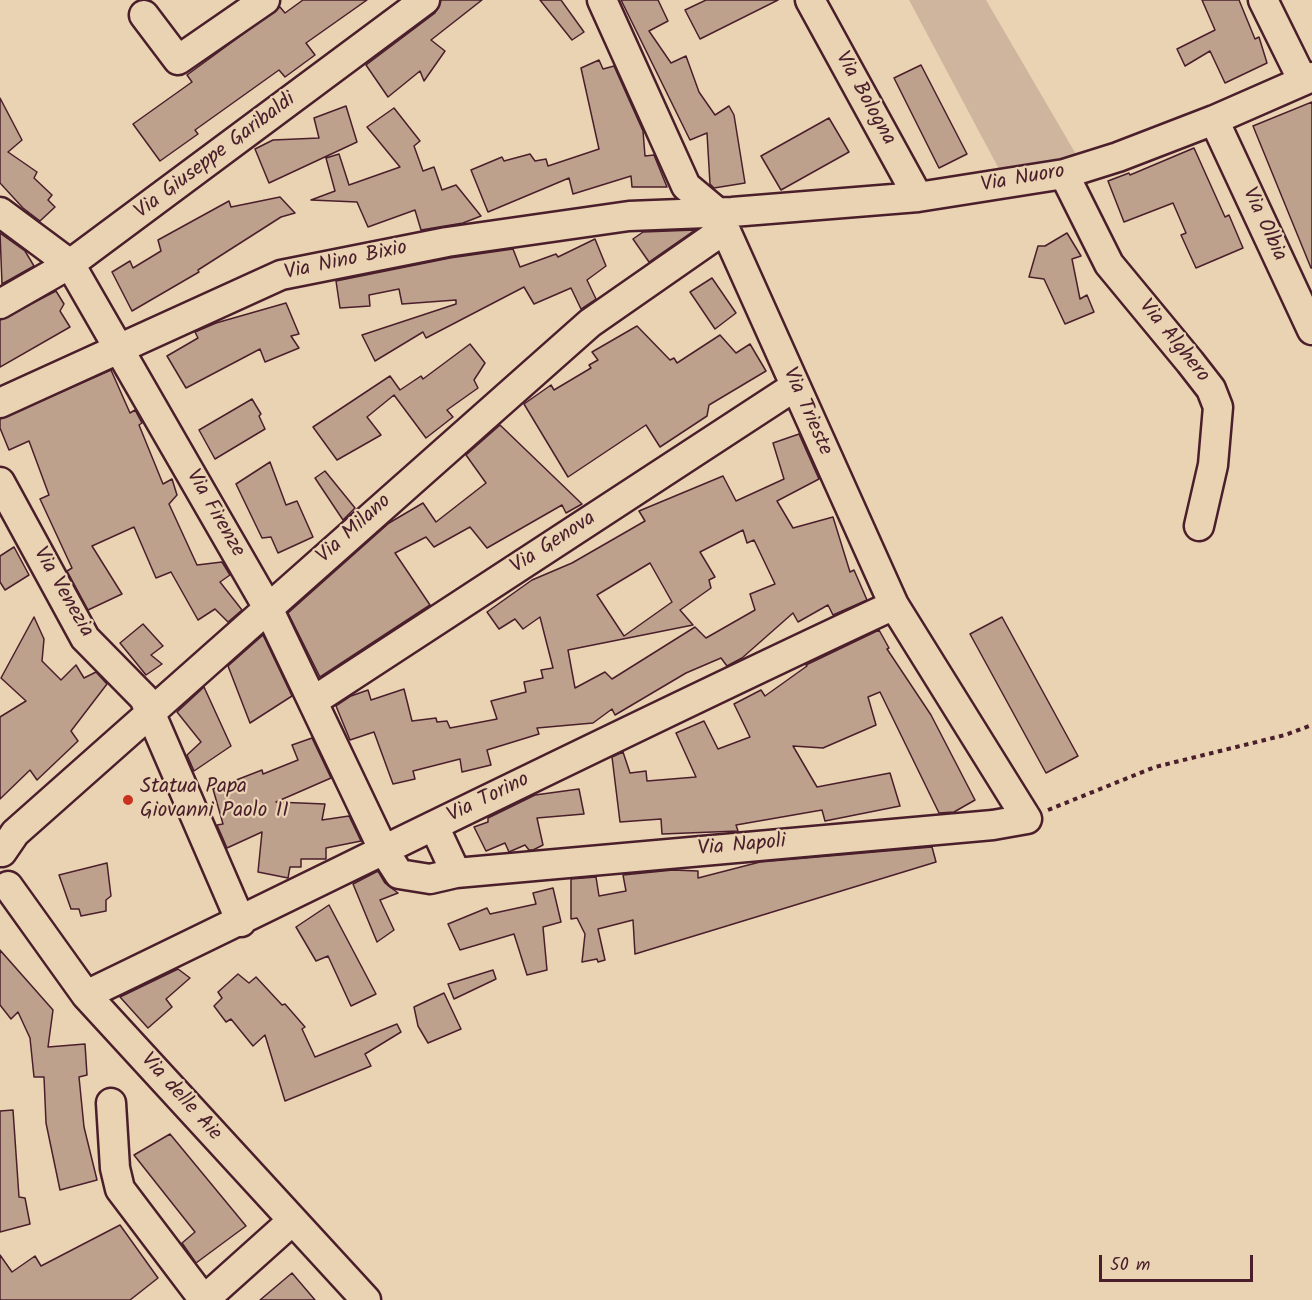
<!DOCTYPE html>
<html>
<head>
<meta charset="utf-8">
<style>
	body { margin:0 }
	#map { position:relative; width:1312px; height:1300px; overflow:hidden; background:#ead3b3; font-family:Kalam,sans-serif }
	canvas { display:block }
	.scale { position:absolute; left:1099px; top:1255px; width:154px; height:27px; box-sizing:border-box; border:3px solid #4a1f2b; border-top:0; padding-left:8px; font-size:18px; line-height:21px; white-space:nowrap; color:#4a1f2b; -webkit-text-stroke:4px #ead3b3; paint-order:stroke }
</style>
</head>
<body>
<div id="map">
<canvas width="1312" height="1300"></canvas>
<div class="scale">50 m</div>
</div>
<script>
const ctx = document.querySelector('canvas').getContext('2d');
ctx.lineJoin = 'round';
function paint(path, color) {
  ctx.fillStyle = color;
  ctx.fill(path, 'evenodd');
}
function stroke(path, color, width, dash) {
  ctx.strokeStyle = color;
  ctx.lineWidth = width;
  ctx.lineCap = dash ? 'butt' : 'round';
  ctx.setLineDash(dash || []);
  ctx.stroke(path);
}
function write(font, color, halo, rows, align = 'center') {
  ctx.font = font + ' Kalam,sans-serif';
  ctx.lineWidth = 4.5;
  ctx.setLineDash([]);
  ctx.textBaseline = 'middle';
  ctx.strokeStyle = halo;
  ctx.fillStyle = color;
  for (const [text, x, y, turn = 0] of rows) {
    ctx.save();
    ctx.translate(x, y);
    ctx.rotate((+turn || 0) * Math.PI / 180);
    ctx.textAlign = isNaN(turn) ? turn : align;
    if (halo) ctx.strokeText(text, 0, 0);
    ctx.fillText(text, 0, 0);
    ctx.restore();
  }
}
paint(new Path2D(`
	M909,0H986L1077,156L1000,171Z`), '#cfb59d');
const building = new Path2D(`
	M303,0H367L306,43L315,55L285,77L279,70L195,130L198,134L160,161L133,124L192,82L187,75L280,7L285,13Z
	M441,0H482L431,40L445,51L424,81L420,71L388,97L366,65L435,13Z
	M540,0H561L584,32L572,40Z
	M621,0H658L668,21L649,31L671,63L686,56L699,92L715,115L729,106L734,115L745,183L714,188L710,184L707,133L690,140Z
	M706,0H778L700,39L685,10Z
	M1202,0H1239L1255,39L1259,37L1267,63L1225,83L1210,51L1185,66L1177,49L1215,30Z
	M599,60L603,69L614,66L643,131L645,156L654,155L667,187H632L631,176L573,194L569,178L488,212L471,170L502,157L504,161L530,154L535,161L546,159L548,166L599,149L581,68Z
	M921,65L967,154L939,168L894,78Z
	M0,98L22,140L8,152L37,172L34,178L52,195L48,200L55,207L40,221L23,208L0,183Z
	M1312,102V268H1311L1253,126Z
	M346,106L357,142L269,183L255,149L273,140L319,138L314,118Z
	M394,108L420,141L414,146L423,171L434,167L442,190L456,185L481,216L463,223L421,230L415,210L368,227L357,202L311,200L335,191L326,158L339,154L349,185L400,167L367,127Z
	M829,118L849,152L781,190L761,156Z
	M1194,148L1225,217L1229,215L1243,248L1196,268L1181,235L1186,233L1173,203L1124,222L1108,181L1129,173L1130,175Z
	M280,197L295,213L281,217L198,270L199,272L132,311L112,272L130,261L133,268L161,251L158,240L229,201L231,207Z
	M695,230L649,262L633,239L643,232Z
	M0,233L25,251L34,266L2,284Z
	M1067,233L1081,256L1072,259L1080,299L1087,295L1094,312L1065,324L1044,279L1029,277L1038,246H1045Z
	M595,239L606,266L587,280L596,299L581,309L571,288L534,304L524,287L426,338L423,332L375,361L362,335L456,304V300L402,304L399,289L369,295L370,306L340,308L336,281L450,258L513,249L520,267L556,254L558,257Z
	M712,278L736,313L715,329L690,292Z
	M56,291L64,304L60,311L70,327L0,367V320Z
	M286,303L299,334L291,336L299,348L265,362L260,349L186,388L167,356L198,338L195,332L216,323Z
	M637,326L670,360L674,358L677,363L720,335L736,353L750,344L766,371L709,405L707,416L660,447L646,425L568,477L524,404L551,385L554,390L591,368L589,365L598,360L592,352Z
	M470,344L485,363L474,380L478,388L447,410L453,417L426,438L394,395L367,417L381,435L337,460L313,427L390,376L400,390L421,376L423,379Z
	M111,370L130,413L135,410L142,423L139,425L163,484L172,479L177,495L169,504L197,565L222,562L230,575L220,582L242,610L228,622L215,609L198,620L171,572L156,578L134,527L92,546L122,594L88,610L67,571L72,568L40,499L49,495L29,441L9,450L0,428V419Z
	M252,399L261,414L259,416L265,429L215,459L199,430Z
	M500,425L582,504L566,513L562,505L487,548L470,527L434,547L426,537L395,553L430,605L320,677L288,613L389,523L423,503L436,522L486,483L466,455Z
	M799,434L819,479L777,501L793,528L833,517L850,572L854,570L867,600L833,615L828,605L798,622L793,613L742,658L727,666L721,658L686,673L615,715L612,709L593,723L537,728L539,734L487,750L491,765L462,772L460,759L413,771L415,779L393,784L374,732L350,740L336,706L351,696L368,690L371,700L404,689L412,721L436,718L437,722L447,721L450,728L497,719L491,701L526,692L524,682L543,678L541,670L553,668L540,617L523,629L515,619L499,629L487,612L532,580L572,563L645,521L639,511L723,476L736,501L784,479L773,443ZM743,530L747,543L754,540L775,584L750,594L755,610L706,638L695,627L612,679L605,672L575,688L568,650L693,625L680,610L711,588L709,580L715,577L700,552ZM650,563L672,602L624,636L597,595Z
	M270,462L286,505L297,501L313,537L278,553L271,537L262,538L236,484Z
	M325,471L355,508L343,520L315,478Z
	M14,547L29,575L5,590L0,582V556Z
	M34,617L44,639L42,661L61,680L76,665L84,678L96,672L107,684L71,731L78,741L37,780L30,770L0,799V717L26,701L1,678Z
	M1002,617L1078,756L1046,773L970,634Z
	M143,624L163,646L151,655L162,664L146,675L120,643Z
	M879,630L889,648L887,649L931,715L975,800L954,812L939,813L880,692L868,697L876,725L823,748L793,746L817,787L890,773L900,806L825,821L822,810L736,825L738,831L662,834L661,819L620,822L612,757L623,752L630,773L646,771L647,781L696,777L676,733L704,721L718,749L750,737L734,704L761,690L765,696L807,666L806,665Z
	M263,635L292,696L250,723L228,666Z
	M204,687L231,746L194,771L187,755L201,742L177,712Z
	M312,738L331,778L276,802L325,804L322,820L349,816L361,841L326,848V859H301V867H290L288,878L258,872L262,832L227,848L217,825L223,824L213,789L262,770L263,774L298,760L292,745Z
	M579,789L584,814L537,818L543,845L533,850H529L525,845L509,852L505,843L486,851L474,827L488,822V818L535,795Z
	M932,847L936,862L635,954L633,920L598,929L605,960L598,962L597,959L582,962L585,934L577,918L571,919V879L596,877L599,896L626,891L623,875L673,870L698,871V878L760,862Z
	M107,863L111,896L106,900V911L81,916L79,909H71L59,875Z
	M378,871L385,883L398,893L380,900L394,930L377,942L353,884Z
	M553,888L561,922L543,927L547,970L527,975L514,934L460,950L448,924L487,908L490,914L536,904L533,893Z
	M329,905L376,994L351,1006L328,956L316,961L296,927Z
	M0,950L53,1010L48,1047L85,1044L87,1075L79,1077L84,1127L97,1180L60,1190L46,1123L44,1077H34L30,1038L18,1012L11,1019L0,1005Z
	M178,969L190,978L166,999L172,1007L148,1028L120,997Z
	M493,970L496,979L454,999L448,984Z
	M238,974L249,983L256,977L282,1005L285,1004L305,1027L302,1029L315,1057L397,1024L401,1032L365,1054L371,1066L285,1101L265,1035L253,1046L231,1019L226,1022L214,1006L222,998L218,992Z
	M444,993L461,1029L428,1043L418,1026L414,1007Z
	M13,1110L19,1197L25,1198L30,1224L0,1232V1111Z
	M170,1134L246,1226L196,1263L182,1243L195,1232L134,1155Z
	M120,1225L158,1278L130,1300H0V1255L12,1272L35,1256L41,1266Z
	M292,1273L315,1300H260Z`);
paint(building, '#bda18d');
stroke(building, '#4a1f2b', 1.5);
const minor = new Path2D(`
	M810,0L918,197
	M1263,0L1303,81
	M144,15L178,60L265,0
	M1214,120L1312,330
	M1064,174L1109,264L1190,362L1211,389L1218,407L1213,465L1199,526
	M0,212L70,264L268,608L383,849L399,874L430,879L456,873L434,826
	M0,304L70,264L425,0
	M0,403L281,275L447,242L629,216L732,212L918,197L1064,174L1118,157L1214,120L1312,77
	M0,482L85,638L144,698L241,922
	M315,700L794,387
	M2,852L15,833L590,323L725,229
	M456,873L993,825L1027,819L894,605L725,229L717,212L686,186L602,0
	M8,886L86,995L366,1300
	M86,995C355,865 623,731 894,605
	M111,1103L115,1168L120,1189L204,1300
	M204,1300L292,1221`);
stroke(minor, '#4a1f2b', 33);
stroke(new Path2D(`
	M1048,810L1155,767L1285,735L1312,725`), '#4a1f2b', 4, [4.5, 4.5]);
stroke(minor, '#ead3b3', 28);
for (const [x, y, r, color] of [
	[128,800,6,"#c8321e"]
]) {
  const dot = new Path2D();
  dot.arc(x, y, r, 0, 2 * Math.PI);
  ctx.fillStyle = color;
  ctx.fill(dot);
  stroke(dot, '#ead3b3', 2);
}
write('21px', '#4a1f2b', '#ead3b3', [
	["Via Bologna",864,99,61],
	["Via Giuseppe Garibaldi",216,157,-37],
	["Via Nuoro",1023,180,-10],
	["Via Olbia",1263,225,65],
	["Via Nino Bixio",346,262,-12],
	["Via Alghero",1173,342,51],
	["Via Trieste",806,412,66],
	["Via Firenze",214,514,60],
	["Via Milano",355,530,-42],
	["Via Genova",554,544,-33],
	["Via Venezia",62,593,60],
	["Via Torino",489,799,-26],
	["Via Napoli",742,847,-5],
	["Via delle Aie",180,1098,48]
]);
write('21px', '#4a1f2b', '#ead3b3', [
	["Statua Papa",140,788],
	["Giovanni Paolo II",140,812]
], 'left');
</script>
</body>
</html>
